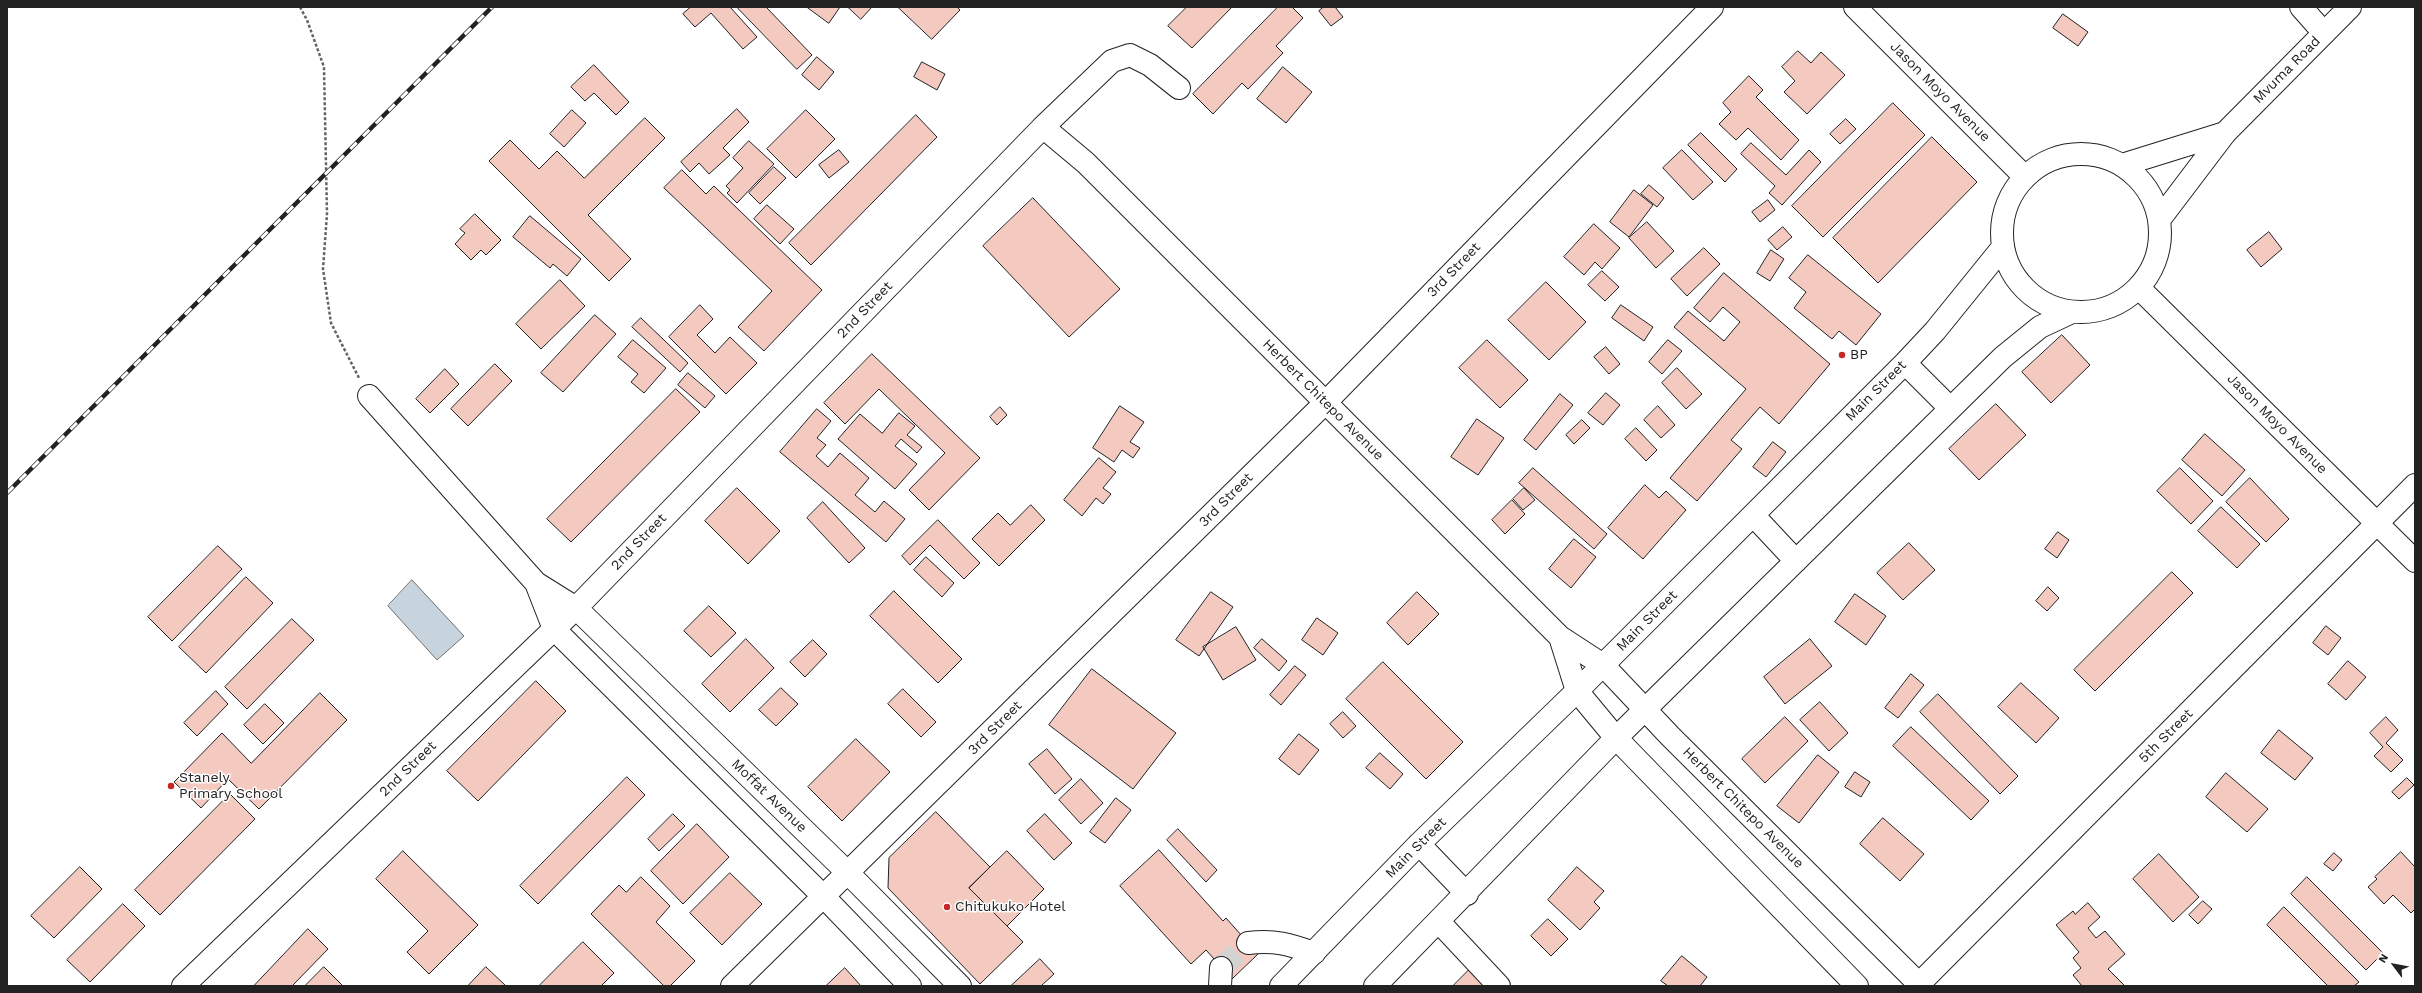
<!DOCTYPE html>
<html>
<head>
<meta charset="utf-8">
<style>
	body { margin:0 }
	#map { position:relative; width:2422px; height:993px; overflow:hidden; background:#fff; font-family:"Work Sans",sans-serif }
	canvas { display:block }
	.frame { position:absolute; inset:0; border:8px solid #222; pointer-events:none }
	.north { position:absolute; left:2374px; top:945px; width:40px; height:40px; -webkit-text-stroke:3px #fff; paint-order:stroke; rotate:302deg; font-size:11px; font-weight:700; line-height:16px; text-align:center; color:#222 }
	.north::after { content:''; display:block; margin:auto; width:14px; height:18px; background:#222; clip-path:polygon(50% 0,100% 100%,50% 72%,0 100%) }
</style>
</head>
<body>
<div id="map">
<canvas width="2422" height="993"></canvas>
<div class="frame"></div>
<div class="north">N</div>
</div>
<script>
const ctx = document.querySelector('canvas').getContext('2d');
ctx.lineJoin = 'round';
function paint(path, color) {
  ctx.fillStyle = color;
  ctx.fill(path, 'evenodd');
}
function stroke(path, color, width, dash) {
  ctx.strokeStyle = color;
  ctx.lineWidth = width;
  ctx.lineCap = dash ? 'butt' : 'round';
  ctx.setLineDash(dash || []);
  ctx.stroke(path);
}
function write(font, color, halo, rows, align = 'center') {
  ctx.font = font + ' "Work Sans",sans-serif';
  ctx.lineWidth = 3;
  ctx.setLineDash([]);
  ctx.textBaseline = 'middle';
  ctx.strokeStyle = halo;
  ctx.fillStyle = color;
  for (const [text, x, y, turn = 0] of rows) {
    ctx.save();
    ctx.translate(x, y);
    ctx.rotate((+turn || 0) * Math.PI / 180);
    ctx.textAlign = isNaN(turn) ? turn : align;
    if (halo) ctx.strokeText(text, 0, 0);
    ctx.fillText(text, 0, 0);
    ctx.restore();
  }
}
const water = new Path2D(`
	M412,580L464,636L437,660L388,606Z`);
paint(water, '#c7d3dd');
stroke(water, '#6f6f6f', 1);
const building = new Path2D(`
	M691,7H730L757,37L743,49L711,13L695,27L683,14Z
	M737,7H766L812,55L797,69Z
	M807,7H840L829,23Z
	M848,7H872L861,19Z
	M898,7H957L960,10L932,39Z
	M1187,7H1232L1192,48L1168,26Z
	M1278,7H1292L1303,18L1276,46L1283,53L1248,89L1242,83L1213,114L1193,94Z
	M1324,7H1335L1343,17L1331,26L1319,11Z
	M2063,14L2088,32L2078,46L2053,28Z
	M1798,51L1811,63L1821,52L1845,75L1807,114L1784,92L1795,81L1782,67Z
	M817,57L834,72L819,90L802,75Z
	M922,62L945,74L937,90L914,77Z
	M594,65L629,102L616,115L594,93L585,101L571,87Z
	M1283,67L1312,92L1286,123L1257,99Z
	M1749,76L1763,90L1756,97L1799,140L1781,160L1748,128L1736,140L1719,124L1731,112L1723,103Z
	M1893,103L1925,135L1823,237L1792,206Z
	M737,109L749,122L723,148L730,155L709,174L699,163L690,172L681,162Z
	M572,110L586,123L564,147L550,134Z
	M806,110L835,139L796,178L767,149Z
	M916,115L937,137L811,265L789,243Z
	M645,118L665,138L588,215L631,259L609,281L489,161L510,140L539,169L557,151L584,178Z
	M1846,119L1856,129L1840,144L1830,134Z
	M1701,133L1737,169L1725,182L1688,145Z
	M1932,137L1977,182L1878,283L1833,238Z
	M749,141L774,164L737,203L727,193L730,190L726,186L743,168L733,158Z
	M1751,143L1786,175L1809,150L1821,162L1782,205L1769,193L1775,186L1741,154Z
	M839,150L849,162L829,178L819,165Z
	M1682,150L1713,182L1693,200L1663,168Z
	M774,167L786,178L760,204L749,193Z
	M682,170L706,194L714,186L822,290L764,351L738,327L772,291L664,188Z
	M1649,185L1664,198L1657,207L1641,194Z
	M1634,190L1653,205L1629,237L1610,222Z
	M1033,198L1120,289L1069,337L983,246Z
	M1768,200L1775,210L1760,222L1752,212Z
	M767,205L794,229L780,244L754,219Z
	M475,214L501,240L486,255L481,250L471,260L455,244L465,233L460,229Z
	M530,216L581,259L567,276L553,264L550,268L513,237Z
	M1647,222L1674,251L1656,268L1629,238Z
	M1594,224L1620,248L1602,269L1595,262L1584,275L1564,257Z
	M1783,227L1792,237L1777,250L1768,240Z
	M2269,232L2282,249L2261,267L2247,250Z
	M1704,248L1720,264L1687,296L1671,279Z
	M1771,250L1784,259L1770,281L1757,273Z
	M1808,255L1881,314L1856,345L1839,331L1832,339L1794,308L1806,292L1789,278Z
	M1602,271L1619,287L1605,301L1588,285Z
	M1724,273L1830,364L1779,424L1760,407L1731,440L1742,449L1697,501L1670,478L1746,389L1674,327L1688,311L1724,341L1740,322L1723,307L1710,322L1694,308Z
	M560,280L585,306L541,349L516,324Z
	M1546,282L1586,322L1549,360L1508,320Z
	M700,305L713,319L697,335L715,353L730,337L757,363L726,394L669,337Z
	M1621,305L1653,327L1644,341L1612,318Z
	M595,315L616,334L563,392L541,373Z
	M641,318L688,363L680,372L632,327Z
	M2062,335L2090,365L2051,403L2022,372Z
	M633,340L666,368L644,393L631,382L638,374L618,357Z
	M1487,340L1528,380L1500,408L1459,368Z
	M1668,340L1682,351L1662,374L1649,362Z
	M1606,347L1620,364L1609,374L1594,357Z
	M872,354L980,458L929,510L909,490L945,453L879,389L845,424L824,403Z
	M495,364L512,381L468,426L451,409Z
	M1677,368L1702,394L1686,409L1662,383Z
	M445,369L459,384L430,413L416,399Z
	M688,373L715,396L705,408L678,385Z
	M676,389L700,412L571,542L547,519Z
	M1606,393L1620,405L1603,425L1588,413Z
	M1560,394L1573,405L1536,450L1524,440Z
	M1996,404L2026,435L1979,480L1949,449Z
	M1120,406L1144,422L1130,442L1140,448L1133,458L1122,450L1114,462L1093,448Z
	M1658,406L1675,425L1661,438L1644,420Z
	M1000,407L1007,415L997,425L990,417Z
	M817,409L831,421L817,438L826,445L816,456L828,467L840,453L869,478L855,495L875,512L884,501L905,519L886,542L780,452Z
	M899,413L915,426L907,435L922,447L917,453L901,439L895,446L917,464L895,489L838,439L860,414L882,433Z
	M1477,419L1504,438L1478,475L1451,457Z
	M1582,420L1590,428L1574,444L1566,435Z
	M1636,428L1657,450L1646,461L1625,439Z
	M2205,434L2245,470L2222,496L2182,460Z
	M1773,442L1786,452L1766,477L1753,467Z
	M1099,458L1116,472L1103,488L1111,494L1103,504L1096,498L1082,516L1064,500Z
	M1533,468L1607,534L1594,549L1519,483Z
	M2180,468L2213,501L2191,524L2157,491Z
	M2250,478L2289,519L2266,542L2226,502Z
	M1645,485L1659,498L1666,491L1686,510L1643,559L1608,528Z
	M737,488L780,531L748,564L705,521Z
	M1524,488L1535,500L1523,510L1513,499Z
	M1512,500L1525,514L1505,534L1492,520Z
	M823,502L865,548L849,563L807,518Z
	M1031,505L1045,520L999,566L972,539L998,513L1010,525Z
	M2221,507L2260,544L2237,568L2198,531Z
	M938,520L980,563L964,579L930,545L910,565L902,556Z
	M2058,532L2069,540L2057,558L2045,549Z
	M1574,539L1596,557L1571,588L1549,569Z
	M1909,543L1935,570L1903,600L1877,573Z
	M218,546L242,569L172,641L148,617Z
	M926,557L954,583L942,597L914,570Z
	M2172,572L2193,593L2095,691L2074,670Z
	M246,577L273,603L206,673L179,647Z
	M2048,587L2059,598L2047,611L2036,601Z
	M894,591L962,659L938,683L870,616Z
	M1211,592L1233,607L1199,656L1176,640Z
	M1417,592L1439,614L1408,645L1387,623Z
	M1855,594L1886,616L1866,645L1835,622Z
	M709,606L736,633L711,657L684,631Z
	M1317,618L1338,633L1323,655L1302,640Z
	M292,619L314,640L247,709L225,687Z
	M2326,626L2341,638L2328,655L2313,643Z
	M1236,627L1256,660L1223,680L1203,647Z
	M746,639L774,668L730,712L702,684Z
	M1262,639L1287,661L1279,671L1254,648Z
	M1810,639L1832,666L1785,704L1764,677Z
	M813,640L827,654L805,677L790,662Z
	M2348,661L2366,677L2346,700L2328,684Z
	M1383,662L1463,742L1426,779L1346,699Z
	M1295,666L1306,675L1281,705L1270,695Z
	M1092,669L1176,733L1133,789L1049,725Z
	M1911,674L1924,685L1898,718L1885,708Z
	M536,681L566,711L478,801L447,771Z
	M2021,683L2059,718L2036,743L1998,707Z
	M781,688L798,704L776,726L759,710Z
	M903,689L936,722L921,737L888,704Z
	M216,691L228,704L197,736L184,723Z
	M320,693L347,720L259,809L228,779L201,808L174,782L222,733L251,763Z
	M1938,694L2018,776L2000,794L1920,712Z
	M1820,702L1848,733L1829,751L1800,720Z
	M265,704L284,723L263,744L244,725Z
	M1343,712L1356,726L1343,738L1330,724Z
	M1785,717L1808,741L1765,783L1742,759Z
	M2386,717L2398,730L2386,743L2403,760L2391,772L2374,756L2383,747L2370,733Z
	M1911,727L1989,801L1971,820L1893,746Z
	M2279,730L2313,758L2295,780L2261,753Z
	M1299,734L1319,750L1299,775L1279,759Z
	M856,739L890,772L842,821L808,787Z
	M1047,749L1072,779L1055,794L1029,764Z
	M1380,753L1403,774L1390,789L1366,768Z
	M1818,755L1839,772L1799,823L1777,806Z
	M1855,772L1870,782L1861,797L1845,787Z
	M2226,773L2268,809L2247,832L2206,797Z
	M627,777L645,795L538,904L520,886Z
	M2407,778L2414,785L2399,799L2392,792Z
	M1081,779L1103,803L1081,824L1059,800Z
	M230,794L255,819L160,915L135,890Z
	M1116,798L1131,810L1105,843L1090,832Z
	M936,812L990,867L969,888L1023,942L980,984L888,888L889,858Z
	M673,814L685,826L659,851L648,839Z
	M1045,814L1072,843L1054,860L1027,831Z
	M1883,818L1924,854L1900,881L1860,844Z
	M697,824L729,857L683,904L651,871Z
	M1178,829L1217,870L1206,882L1167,840Z
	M1159,850L1223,921L1226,918L1258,954L1232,979L1206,950L1191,964L1120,886Z
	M403,851L478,925L429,974L407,952L428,931L376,879Z
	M1007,851L1044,889L1007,926L969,888Z
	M2401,852L2415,867V909L2411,913L2393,895L2384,904L2368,887L2377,879L2375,877Z
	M2334,853L2342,860L2333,871L2324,864Z
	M2159,854L2199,897L2173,922L2133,879Z
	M80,867L102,889L54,938L31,916Z
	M1577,867L1604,891L1594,902L1600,908L1580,930L1548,900Z
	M730,873L762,904L722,945L690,913Z
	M641,877L670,906L656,922L695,961L670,986H664L591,914L619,885L626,892Z
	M2307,877L2383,953L2366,970L2291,894Z
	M2203,901L2212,909L2198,924L2189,915Z
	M2088,903L2100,917L2088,928L2096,938L2105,931L2125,954L2108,969L2125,986H2082L2073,975L2081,968L2073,958L2079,952L2056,925L2073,911L2075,914Z
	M123,904L145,926L90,982L67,960Z
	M2284,907L2359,982L2354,986H2328L2267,925Z
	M1548,919L1568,939L1551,956L1531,936Z
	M308,929L328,949L292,986H254Z
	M583,942L614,973L601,986H539Z
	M1682,956L1707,977L1700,986H1668L1661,981Z
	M1040,959L1054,974L1041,986H1011Z
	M324,967L343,986H305Z
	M486,967L506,986H468Z
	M845,968L861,986H826Z
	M1469,970L1486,986H1453Z`);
paint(building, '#f3c9c0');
stroke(building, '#222', 1);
stroke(new Path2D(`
	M1221,968L1248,943`), '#d3d3d3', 22, [22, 11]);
const minor = new Path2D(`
	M1855,7L2025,177
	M2301,7L2324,33
	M1043,127L1112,61L1130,55L1150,65L1179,88
	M2139,288L2415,561
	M369,396L536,583L576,608L848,873L960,986
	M536,583L554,629L824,897L910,986
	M1560,637L1577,691L1616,738L1857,986
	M1439,922L1499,986
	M1248,943C1275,940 1289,944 1314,953
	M183,986L576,608L1043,127L1086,163L1560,637L1603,665L1670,736L1921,986
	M732,986L1326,402L1712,7
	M1220,986L1221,968
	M1917,986L2415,485`);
const highway = new Path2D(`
	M2002 233a79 79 0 1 1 158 0a79 79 0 1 1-158 0Z
	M2122,165L2225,133
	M2159,220L2225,133L2350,7
	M1905,363L1950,408
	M1753,515L1796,561
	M1419,844L1467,894
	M1281,986L1419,844L1577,691L1905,363L1935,331L2003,247
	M1375,986L1616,738L2003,357L2040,327L2072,312`);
stroke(minor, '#222', 24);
stroke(highway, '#222', 24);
stroke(new Path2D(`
	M300,7L307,20L324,67L327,214L323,269L331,323L359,378`), '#646464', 2.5, [3, 2]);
stroke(minor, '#fff', 22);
stroke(highway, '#fff', 22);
const rail = new Path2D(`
	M7,493L492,7`);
stroke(rail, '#222', 4.5);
stroke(rail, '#fff', 3, [9]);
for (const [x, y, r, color] of [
	[1842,355,4,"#c62828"],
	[171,786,4,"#c62828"],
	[947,907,4,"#c62828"]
]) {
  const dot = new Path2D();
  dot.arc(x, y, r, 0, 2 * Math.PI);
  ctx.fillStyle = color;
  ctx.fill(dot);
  stroke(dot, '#fff', 1.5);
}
write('14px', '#222', '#fff', [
	["Mvuma Road",2287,70,-45],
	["Jason Moyo Avenue",1940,92,45],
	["3rd Street",1454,270,-46],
	["2nd Street",865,310,-46],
	["Main Street",1876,391,-45],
	["Herbert Chitepo Avenue",1323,400,45],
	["Jason Moyo Avenue",2277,424,45],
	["3rd Street",1226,500,-45],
	["2nd Street",639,542,-46],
	["Main Street",1647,621,-45],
	["3rd Street",995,728,-45],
	["5th Street",2166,736,-45],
	["2nd Street",408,769,-44],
	["Moffat Avenue",769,796,44],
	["Herbert Chitepo Avenue",1743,808,45],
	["Main Street",1416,848,-45]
]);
write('14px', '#222', '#fff', [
	["BP",1850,355],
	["Stanely",179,778],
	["Primary School",179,794],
	["Chitukuko Hotel",955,907]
], 'left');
</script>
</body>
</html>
